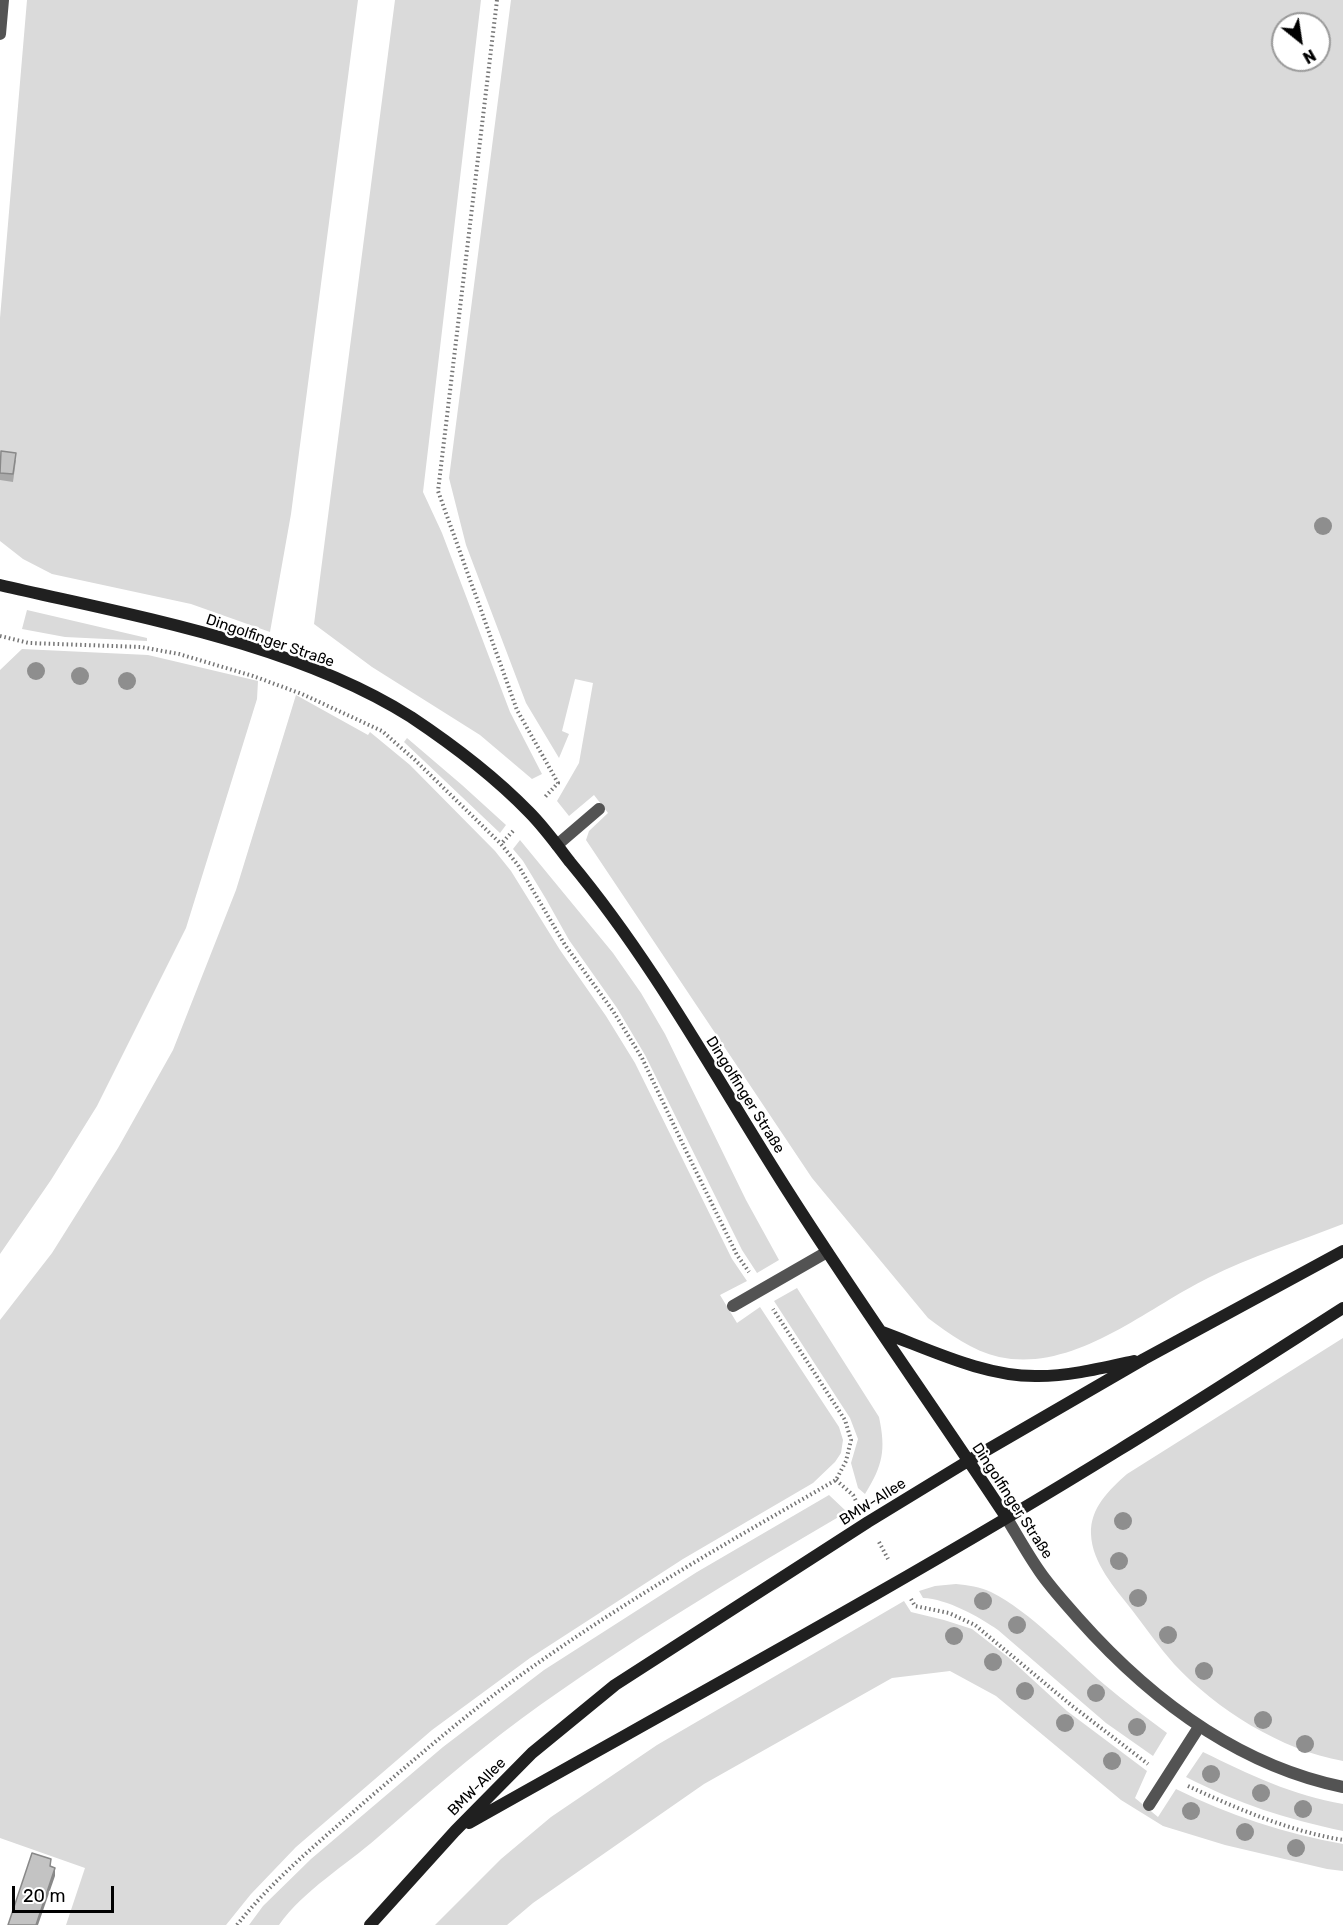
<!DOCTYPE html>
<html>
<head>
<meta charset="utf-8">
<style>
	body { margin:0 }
	#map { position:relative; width:1343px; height:1925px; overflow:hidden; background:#fff; font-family:Rubik,sans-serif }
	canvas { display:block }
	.north { position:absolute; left:1271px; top:12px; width:60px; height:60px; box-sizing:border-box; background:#fff; border:2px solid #999; border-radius:50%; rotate:150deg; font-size:16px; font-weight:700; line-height:24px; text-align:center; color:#000 }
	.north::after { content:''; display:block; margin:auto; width:21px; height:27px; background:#000; clip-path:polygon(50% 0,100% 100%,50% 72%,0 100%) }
	.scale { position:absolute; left:12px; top:1886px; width:102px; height:27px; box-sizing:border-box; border:3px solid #000; border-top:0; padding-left:8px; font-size:18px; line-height:21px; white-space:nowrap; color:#000; -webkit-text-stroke:4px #fff; paint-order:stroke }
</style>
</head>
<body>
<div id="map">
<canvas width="1343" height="1925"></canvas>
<div class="north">N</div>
<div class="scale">20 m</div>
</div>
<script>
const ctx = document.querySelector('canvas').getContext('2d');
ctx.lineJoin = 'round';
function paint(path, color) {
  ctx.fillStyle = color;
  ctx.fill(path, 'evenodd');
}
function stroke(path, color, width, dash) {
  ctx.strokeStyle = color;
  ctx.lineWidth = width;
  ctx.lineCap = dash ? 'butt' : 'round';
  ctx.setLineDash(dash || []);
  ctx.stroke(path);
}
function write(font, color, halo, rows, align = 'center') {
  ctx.font = font + ' Rubik,sans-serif';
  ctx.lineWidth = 5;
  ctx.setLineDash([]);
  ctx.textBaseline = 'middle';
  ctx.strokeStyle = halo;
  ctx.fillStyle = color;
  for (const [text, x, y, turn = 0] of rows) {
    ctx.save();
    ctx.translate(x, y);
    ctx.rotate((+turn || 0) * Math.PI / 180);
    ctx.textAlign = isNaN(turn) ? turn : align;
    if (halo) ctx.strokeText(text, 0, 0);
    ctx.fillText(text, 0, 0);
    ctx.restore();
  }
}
paint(new Path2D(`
	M27,0H358L291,514L270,632L191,604L52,574L23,559L0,541V318Z
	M395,0H481L423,492L442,533L510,712L542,774L532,779L480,735L372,667L314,624Z
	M511,0H1343V1224C1297,1242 1252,1256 1208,1278C1145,1309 1074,1373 999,1357C973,1351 949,1334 928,1318L812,1178L586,840L589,831L608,813L594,795L569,816L557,801L579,763L593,683L575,679L562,731L569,734L559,758L526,703L466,545L449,478ZM1283,24H1319V60H1283Z
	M27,610L147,638V641L65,637L22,629Z
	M22,649L148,655L258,681L257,699L186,928L97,1106L51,1180L0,1254V670Z
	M296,695L368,735L370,732L410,765L495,851L511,871L560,950L606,1016L635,1063L732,1259L747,1281L720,1295L737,1323L760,1307L839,1427L843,1440L841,1453L835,1462L813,1483L683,1559L530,1658L432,1730L296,1847L251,1894L226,1925H66L85,1868L0,1838V1320L52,1253L118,1148L173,1050L236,890Z
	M407,738L462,785L506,825L500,833L404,742Z
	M520,840L613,953L641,993L665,1034L746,1200L779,1260L757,1273L742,1250L645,1055L617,1008L569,940L546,899L523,861L513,849Z
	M797,1288L879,1417C886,1450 883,1465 865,1494L858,1488L851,1463L858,1439L850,1418L774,1301Z
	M1343,1338V1761C1281,1750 1217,1710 1174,1664C1159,1647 1146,1628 1132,1610C1115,1588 1092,1563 1091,1534C1090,1508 1109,1490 1127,1474Z
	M829,1495L847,1512C736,1577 625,1643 521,1719C471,1756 424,1797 377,1838C345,1866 304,1890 279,1925H249L263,1906L311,1859L443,1747L544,1670L697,1572Z
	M956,1584C968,1585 980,1587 991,1592C1031,1612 1071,1656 1105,1685C1125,1702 1146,1717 1167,1733L1153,1756L1106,1723L998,1630C978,1616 947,1599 923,1598L919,1591L935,1586Z
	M904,1601L911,1612L944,1620L972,1629L1008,1657L1067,1711L1147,1771L1135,1798L1158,1817L1176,1789C1229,1815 1285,1834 1343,1844V1871L1327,1869L1225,1845L1163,1826L1121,1800L996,1696L950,1671L892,1678L704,1784L533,1903L507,1925H435L501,1859L551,1817L657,1745Z
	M1203,1752C1248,1774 1294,1796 1343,1804V1831C1286,1819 1239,1804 1186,1777Z`), '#dadada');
stroke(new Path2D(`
	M497,0L438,491L517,710L558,783L545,797
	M0,636L29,643L141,647L179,654L253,676L302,694L382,731L415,760L501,844
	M513,831L501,844L518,865L565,945L613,1011L642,1058L687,1153L737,1255L749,1272
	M836,1480L853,1495L856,1501
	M879,1542L888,1559
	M911,1599L915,1606L949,1613L975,1625L1071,1705L1148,1764
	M1188,1786C1238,1809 1289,1831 1343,1840
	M237,1925C275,1877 323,1839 368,1799C423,1752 478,1704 538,1663C633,1596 735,1538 836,1480L846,1461L851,1440L845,1420L773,1309`), '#757575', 4, [1.5, 3]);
stroke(new Path2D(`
	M0,34L3,0
	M557,845L599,809
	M733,1306L827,1252
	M1149,1805L1199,1727`), '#535353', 12);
stroke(new Path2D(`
	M1006,1517C1017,1535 1028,1555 1040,1572C1051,1588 1065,1603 1078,1618C1149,1698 1236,1765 1343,1787`), '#535353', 12);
stroke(new Path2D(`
	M0,585C134,616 294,643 411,717C450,743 496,778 529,812C544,827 557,845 570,862C655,964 718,1082 789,1193C859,1303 935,1409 1006,1517
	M882,1332C931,1350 985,1377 1038,1376C1070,1376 1102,1368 1134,1361
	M469,1823C687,1700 907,1581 1119,1450C1194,1404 1268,1356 1343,1308
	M370,1925L455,1831L532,1753L615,1685L868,1522L968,1461L1144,1359L1343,1251`), '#202020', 12);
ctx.fillStyle = '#8e8e8e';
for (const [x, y] of [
	[1323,526],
	[36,671],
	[80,676],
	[127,681],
	[1123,1521],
	[1119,1561],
	[1138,1598],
	[983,1601],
	[1017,1625],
	[1168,1635],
	[954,1636],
	[993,1662],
	[1204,1671],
	[1025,1691],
	[1096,1693],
	[1263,1720],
	[1065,1723],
	[1137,1727],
	[1305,1744],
	[1112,1761],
	[1211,1774],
	[1261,1793],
	[1303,1809],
	[1191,1811],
	[1245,1832],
	[1296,1848]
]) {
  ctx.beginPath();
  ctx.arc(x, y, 9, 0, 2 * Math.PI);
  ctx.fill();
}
paint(new Path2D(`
	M0,457L16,460L13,482L0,480Z`), '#a8a8a8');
paint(new Path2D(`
	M55,1868V1876L38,1925H36Z`), '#888');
const building = new Path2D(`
	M1,451L16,453L13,474L0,473Z
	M32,1853L51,1859L50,1866L55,1868L36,1925H8Z`);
paint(building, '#c3c3c3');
stroke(building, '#888', 1.5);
write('15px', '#000', '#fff', [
	["Dingolfinger Straße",270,641,19],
	["Dingolfinger Straße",745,1095,58],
	["Dingolfinger Straße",1012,1501,57],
	["BMW-Allee",873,1502,-32],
	["BMW-Allee",477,1787,-45]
]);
</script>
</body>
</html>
